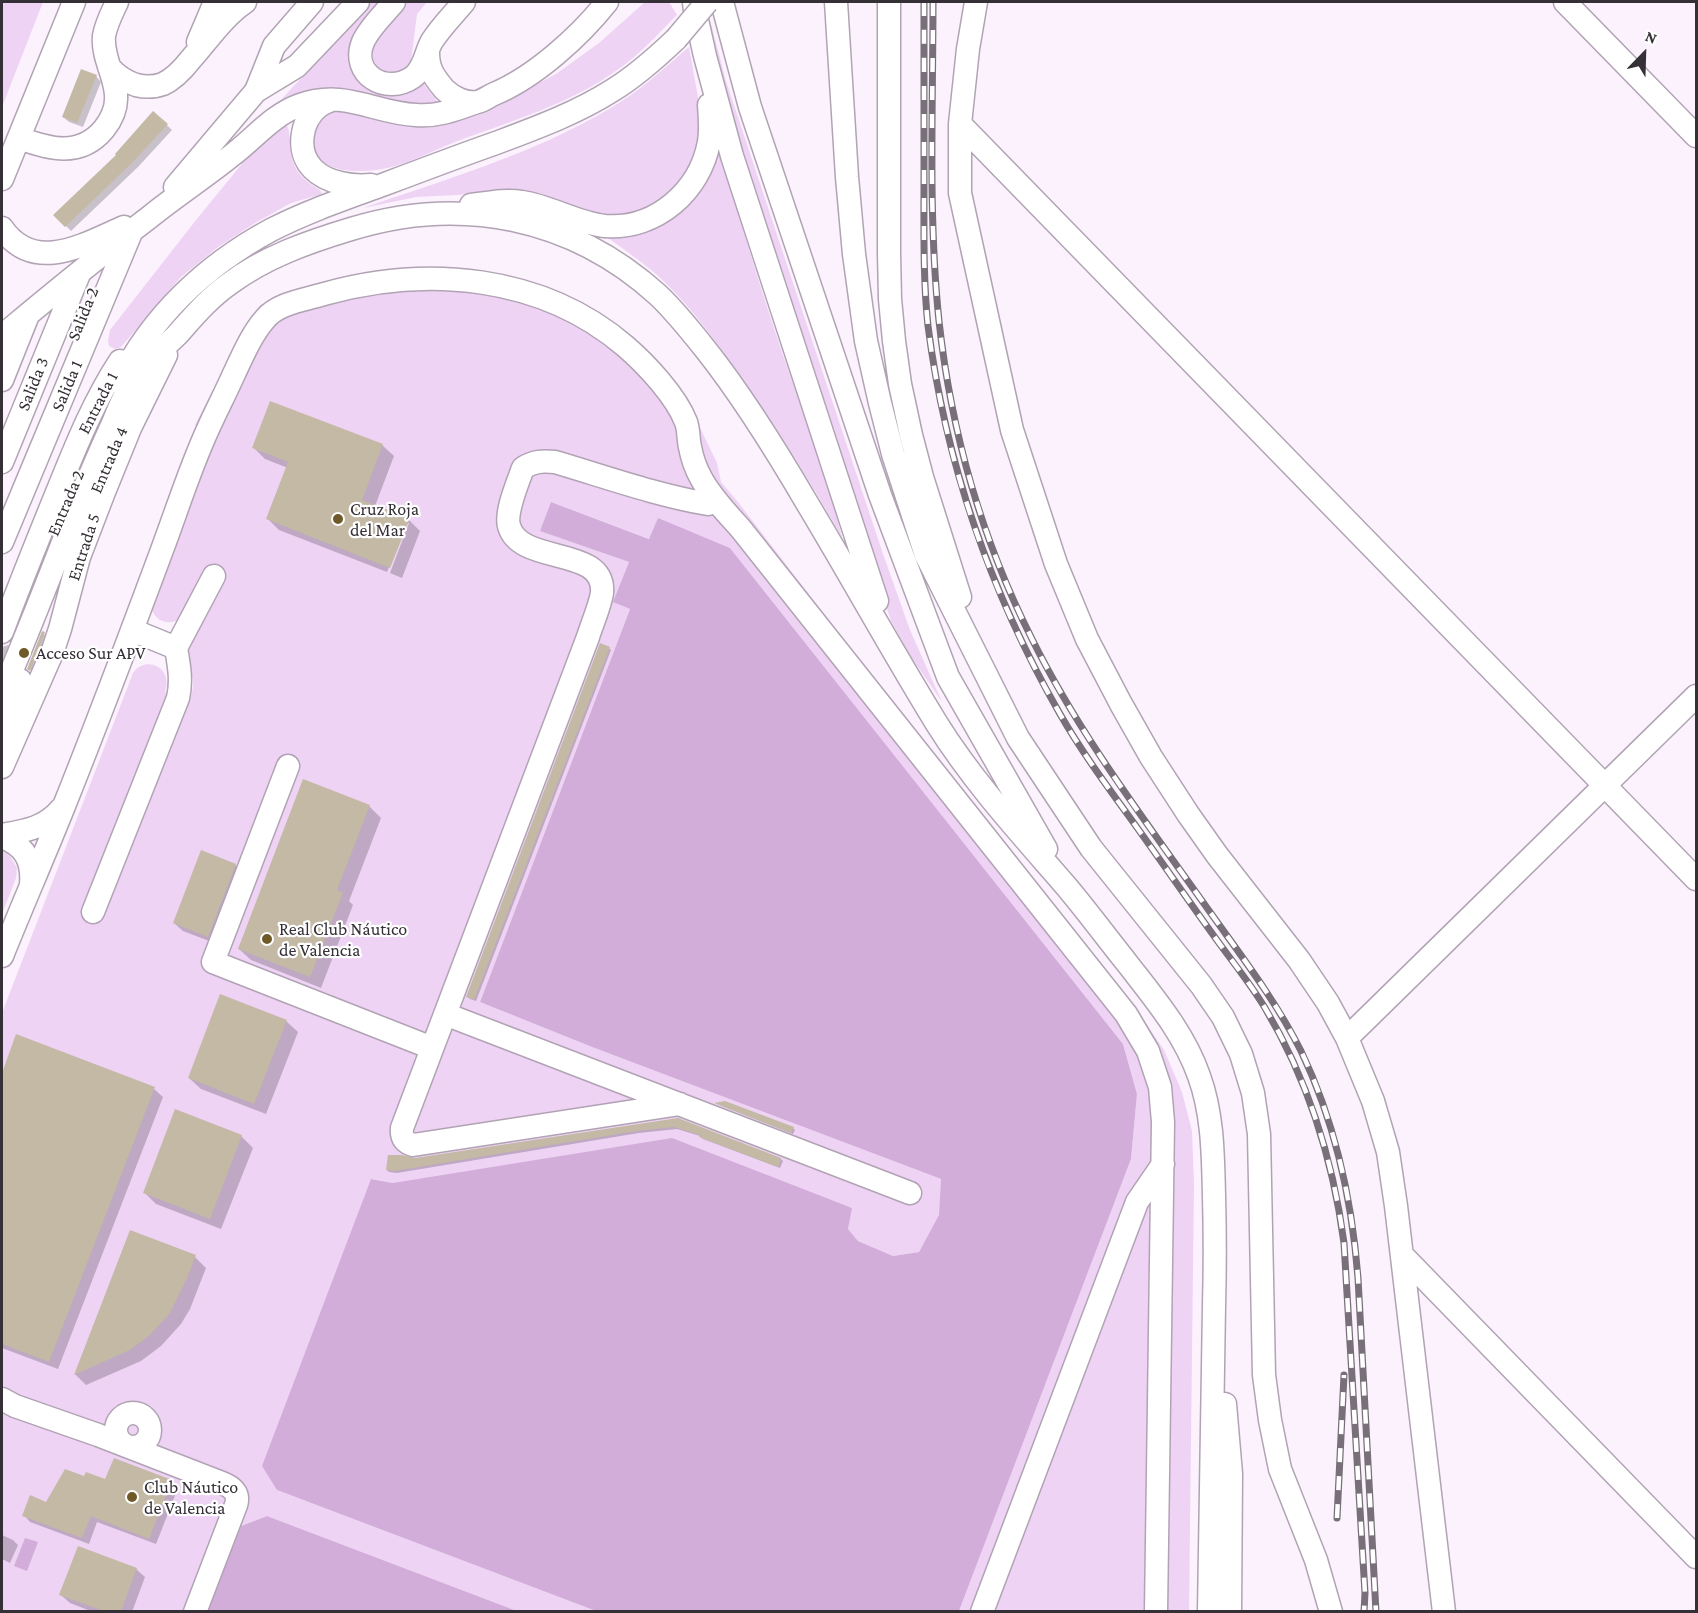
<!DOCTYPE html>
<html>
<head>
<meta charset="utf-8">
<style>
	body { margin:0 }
	#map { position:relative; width:1698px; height:1613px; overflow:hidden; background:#fbf2fd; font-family:"Crimson Pro",serif }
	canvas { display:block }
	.frame { position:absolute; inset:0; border:3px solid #352f36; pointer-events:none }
	.north { position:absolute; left:1614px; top:24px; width:60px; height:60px; -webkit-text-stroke:4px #fff; paint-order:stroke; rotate:23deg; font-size:16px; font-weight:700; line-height:24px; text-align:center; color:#352f36 }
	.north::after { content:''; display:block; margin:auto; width:21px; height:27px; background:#352f36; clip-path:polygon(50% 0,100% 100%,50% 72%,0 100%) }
</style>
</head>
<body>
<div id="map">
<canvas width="1698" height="1613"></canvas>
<div class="frame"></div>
<div class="north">N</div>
</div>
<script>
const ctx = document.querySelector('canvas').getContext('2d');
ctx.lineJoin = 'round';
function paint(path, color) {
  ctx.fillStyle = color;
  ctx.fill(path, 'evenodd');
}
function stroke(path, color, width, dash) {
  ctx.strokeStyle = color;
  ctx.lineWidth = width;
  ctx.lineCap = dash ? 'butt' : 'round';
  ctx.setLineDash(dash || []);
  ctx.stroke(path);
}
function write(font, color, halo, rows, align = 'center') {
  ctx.font = font + ' "Crimson Pro",serif';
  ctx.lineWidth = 4.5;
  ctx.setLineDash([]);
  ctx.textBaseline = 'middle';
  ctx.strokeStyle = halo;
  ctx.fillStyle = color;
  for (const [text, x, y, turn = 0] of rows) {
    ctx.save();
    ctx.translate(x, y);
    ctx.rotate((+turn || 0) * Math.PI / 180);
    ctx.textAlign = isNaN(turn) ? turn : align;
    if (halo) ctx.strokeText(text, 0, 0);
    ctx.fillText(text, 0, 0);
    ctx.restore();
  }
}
paint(new Path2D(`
	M2,2H43L2,107Z
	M372,2H383C373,13 356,26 351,41C344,67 354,88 380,94C390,96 397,97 407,94C413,92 417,86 422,82L438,102C419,105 402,103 383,98C374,96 365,92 356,91C328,86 305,91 279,102Z
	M403,2H427L417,14L410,69C400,73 389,75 379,68C356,52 392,17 403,2Z
	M645,2H669L677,15C659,33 641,53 620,68C571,104 511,121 455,142C425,154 393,172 360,171C348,171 335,170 325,163C309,152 311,128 324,116C329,112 335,111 341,109L455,121L479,115L556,74L599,43Z
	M710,20L726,81L883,554L910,630L942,702L911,657L891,621L741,168L707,23Z
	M689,47L699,103L701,143L681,186L642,212L619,217L596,216L492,192L458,195L416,197L363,208C447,179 533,154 609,109C639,92 663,69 689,47Z
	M285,123C290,129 289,134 290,141C291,167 298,177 320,190L322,194L291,203L255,223L218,247L181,277L121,347L115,349L109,346L108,341L110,330L196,220L259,143Z
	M716,133C736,209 759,284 784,358C805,417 828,476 842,537C806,475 769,414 727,357C705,327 683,298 656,274C638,259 619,246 601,233L661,221Z
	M428,267L486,271L540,286L591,309L619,327L650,353L670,377L692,411L717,463L721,482L738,502L844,640L1136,1009L1164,1050L1182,1092L1192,1131L1194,1183L1189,1611H959L1131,1159L1137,1094L1123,1044L730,548L658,519L650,539L551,502L541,531L629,562L614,602L630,609L480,1002L592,1047L941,1179L940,1215L919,1252L893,1256L858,1241L848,1229L851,1207L393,1183L372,1179L277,1490L596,1611H517L267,1516L241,1526L207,1611H2V1013L133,673C146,654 174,668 165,692L189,702C199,676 188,676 188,654C188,646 192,638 195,630L182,618C167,627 155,621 150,606L215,434L195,425L249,321L260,305L300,290L351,277L393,270Z
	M2,849L7,851L17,868L16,878L2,914Z`), '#eed3f4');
paint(new Path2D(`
	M551,502L649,539L658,518L730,548L1123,1044L1137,1094L1131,1159L959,1611H596L277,1490L262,1466L371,1179L393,1183L672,1138L852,1208L848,1229L858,1241L893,1256L919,1252L939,1215L941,1179L592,1047L480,1002L630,609L613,602L629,562L540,531Z
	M267,1516L517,1611H207L241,1526Z
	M25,1538L38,1542L27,1571L14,1566Z`), '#d2add9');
paint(new Path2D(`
	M96,76L101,82L83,127L69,122L63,117Z
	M154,113L172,130L138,167L71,231L55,215L118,155Z
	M382,445L394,456L375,506L409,520L420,531L402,578L390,573L409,523H406L387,572L279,530L268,519L288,468L265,459L254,448Z
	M43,633L46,636L32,671L29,669Z
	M8,645L10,647L2,667V647Z
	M609,648L611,650L476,1001L470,999L468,997Z
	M304,781L369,806L381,818L349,901L353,905L321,988L251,960L239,949Z
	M235,865L244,873L217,944L183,931L174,923Z
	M286,1021L298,1032L266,1114L201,1089L189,1078Z
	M17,1036L154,1089L163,1097L58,1369L2,1348V1076Z
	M717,1104L793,1128L795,1130L793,1134Z
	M677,1120L781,1159L783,1161L780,1168L703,1139L700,1136L677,1129L639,1133L397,1173L389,1172L387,1170L415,1160Z
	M241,1136L253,1148L221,1229L156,1204L145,1193Z
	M131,1232L195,1257L206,1268L190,1309L181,1324L161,1346L141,1361L86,1385L75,1374Z
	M106,1481H171L178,1488L156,1544L97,1522L89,1544L30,1522L24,1515L47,1503Z
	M2,1535L13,1540L18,1545L10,1563L2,1559Z
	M136,1569L145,1577L132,1612H93L70,1603L61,1595Z`), '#0003');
paint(new Path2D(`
	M81,69L97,75L77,123L62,117Z
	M153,111L168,124L133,162L65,227L53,215L116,155L115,154Z
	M270,401L383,444L362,500L410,518L390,568L266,519L288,462L252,448Z
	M42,631L45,632L30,671L27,669Z
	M600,643L610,647L474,1000L466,997Z
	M303,779L370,805L337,890L343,893L310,977L238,949Z
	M201,850L236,864L208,937L173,923Z
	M220,994L287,1020L254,1104L188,1078Z
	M16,1034L155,1087L49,1362L2,1344V1073Z
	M725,1101L794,1127L791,1133L714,1103Z
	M175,1109L242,1135L210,1219L143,1193Z
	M678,1118L781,1158L778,1167L699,1137L700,1135L674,1127L636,1131L394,1171L386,1170L388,1155H402L415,1158Z
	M130,1230L196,1255L187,1278L170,1313L150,1335L130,1350L74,1375Z
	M114,1458L172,1480L149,1539L91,1516L82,1538L22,1516L30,1495L46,1502L65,1469L84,1476L86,1472L105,1479Z
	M78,1546L137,1568L121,1611H104L59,1595Z`), '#c3b9a5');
const minor = new Path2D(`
	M394,2C384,14 369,28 363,42C350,74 386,96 413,77C425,68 425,53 432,41C441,27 454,14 464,2
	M694,2L695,11L705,56L732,156L877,601
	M722,2L750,107L809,283L880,495L948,677L1046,849
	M836,2L847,177L854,254L866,341L880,403L893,454L926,555L1018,738L1091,848L1201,985L1223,1017L1241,1054L1253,1093L1259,1134L1264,1375L1270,1420L1280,1469L1316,1560L1331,1612
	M889,2V253L890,299L894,341L900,384L911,435L922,477L960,597
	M976,2L968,49L960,124V193L1012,430L1056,564L1087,639L1121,704L1151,757L1188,814L1217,855L1299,960L1328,1003L1347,1038L1373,1101L1388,1152L1396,1206L1444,1612
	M1565,2L1696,136
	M198,42L215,2
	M428,53C428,69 434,77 444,89C452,97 466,104 477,102C483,101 489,96 494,94C535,77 580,36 607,2
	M109,67C117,76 124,81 136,85C144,87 155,87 163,84C174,79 184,68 191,59C208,40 224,16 245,2
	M256,91L274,46L312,2
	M331,100C327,102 322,104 319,106C300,121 296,152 313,169C327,183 352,187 371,185
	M960,124L1696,879
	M19,138C49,149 80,158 104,129C112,119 117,108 116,95C115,75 102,57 104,36C106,24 112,13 117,2
	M2,179L74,2
	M175,187L256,91L297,66L358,2
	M471,205C487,203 506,199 522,202C550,206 576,223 605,226C656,230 700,191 709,142C711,130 710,118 709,105
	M2,228C34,275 85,244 124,227
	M2,336C51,295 100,255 151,216C177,195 205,177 231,156C254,139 272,115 300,105C345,89 374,113 416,115C438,117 457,109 477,102
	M2,380L28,315
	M119,382C152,316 206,265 271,230C308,211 347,198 385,184C422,170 459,156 496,143C536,128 577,113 613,90C636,76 656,58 676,39
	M2,462L79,274
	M2,542L130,235
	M132,630L176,648L214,576
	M2,632C20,583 40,534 60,485C77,443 95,399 120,361
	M2,694C29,630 54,566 79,501C90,475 101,449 113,423C119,408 126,392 134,379C145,362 163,349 177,335C193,317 209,298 229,284C265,257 308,242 351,229C461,195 572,217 658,295C676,312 691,331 706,350C744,398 776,450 807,503C851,576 892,651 937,724C974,783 1021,834 1066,886C1087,911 1107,938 1127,963C1154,998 1184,1033 1199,1076C1213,1114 1213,1156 1214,1196C1215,1233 1215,1270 1214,1306C1213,1408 1211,1510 1209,1612
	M2,728L20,680
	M288,766L213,962L432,1048
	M2,767L52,653L60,629L79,557L104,492L130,428L166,355
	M2,835C25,831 45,828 61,809
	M2,837C24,845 33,860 31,884
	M93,912L178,698C182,681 179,665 176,648
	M2,956C22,906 44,856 64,806C98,721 130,636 162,550C177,510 190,468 208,429C216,411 225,394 233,376C242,357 251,335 265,319C278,303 305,300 324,294C426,265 542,275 625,346C646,364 676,396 686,422C689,430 688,439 690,447C692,458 696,469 701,478C711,497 727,513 741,529L1126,1014L1148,1051L1160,1087L1163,1122L1156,1612
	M445,1014L910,1193
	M1347,1038L1696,696
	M680,1104L413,1145C404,1142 401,1138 402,1128L588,637C592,624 600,606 602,593C606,545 520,566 509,526C505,512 518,482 523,468C534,461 542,461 555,462C606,477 656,495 708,504L715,499
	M1402,1255L1696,1557
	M2,1399L15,1406L98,1435L222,1483C232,1487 240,1493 236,1505L195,1612
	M1225,1404L1231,1474L1230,1612
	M116 1430a17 17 0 1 1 34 0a17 17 0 1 1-34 0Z
	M982,1612L1137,1202L1163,1164`);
stroke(minor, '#b1a3b4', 25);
stroke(minor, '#fff', 22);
const rail = new Path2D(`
	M924,2C924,62 924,123 924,184C924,231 923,279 928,326C946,466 990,592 1060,714C1080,749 1104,782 1128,815C1157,855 1185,896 1214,936C1231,960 1250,983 1265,1008C1308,1080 1333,1160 1344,1243L1365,1593L1364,1612
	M933,2C933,108 928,215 939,321C951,431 982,540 1032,639C1080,736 1147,823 1210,912C1242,957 1276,1001 1301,1051C1335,1122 1352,1200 1358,1278L1376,1612
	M1337,1518L1344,1375`);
stroke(rail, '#777078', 7);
stroke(rail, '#fff', 4.5, [14]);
const minorBridge = new Path2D(`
	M676,39L707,2`);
stroke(minorBridge, '#b1a3b4', 25, []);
stroke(minorBridge, '#fff', 22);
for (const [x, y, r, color] of [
	[338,519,6,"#6f5928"],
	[24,653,6,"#6f5928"],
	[267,939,6,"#6f5928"],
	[132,1497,6,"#6f5928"]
]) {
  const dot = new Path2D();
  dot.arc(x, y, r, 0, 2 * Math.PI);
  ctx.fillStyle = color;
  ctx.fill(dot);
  stroke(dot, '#fff', 2);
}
write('18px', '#352f36', '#fff', [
	["Salida 2",83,314,-68],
	["Salida 3",33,384,-68],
	["Salida 1",67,386,-67],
	["Entrada 1",98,403,-63],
	["Entrada 4",109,460,-67],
	["Entrada 2",66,503,-67],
	["Entrada 5",84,547,-72]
]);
write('18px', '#352f36', '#fff', [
	["Cruz Roja",350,509],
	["del Mar",350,530],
	["Acceso Sur APV",36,653],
	["Real Club Náutico",279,929],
	["de Valencia",279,950],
	["Club Náutico",144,1487],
	["de Valencia",144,1508]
], 'left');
</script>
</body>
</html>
